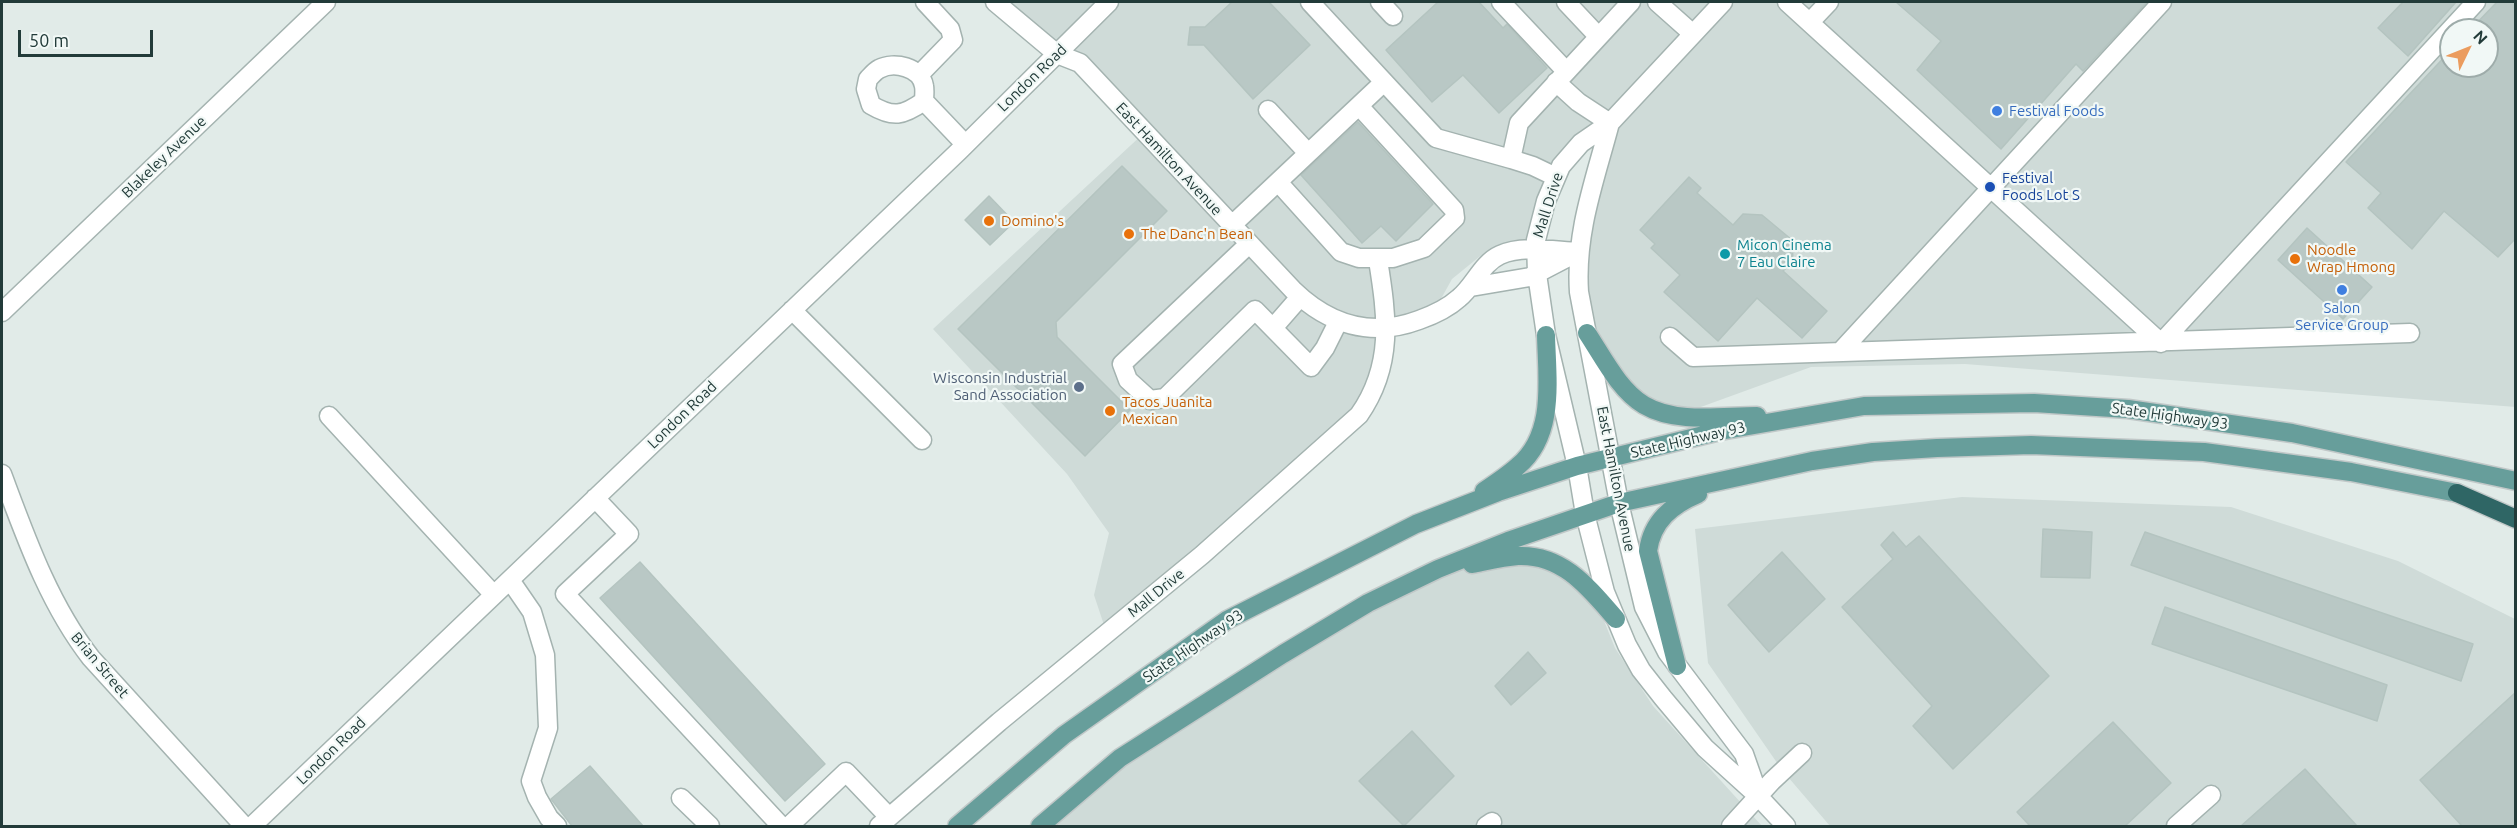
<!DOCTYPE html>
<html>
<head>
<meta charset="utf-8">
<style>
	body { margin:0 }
	#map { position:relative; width:2517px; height:828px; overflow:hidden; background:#e1ebe8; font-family:Ubuntu,sans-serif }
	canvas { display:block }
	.frame { position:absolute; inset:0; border:3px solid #223b39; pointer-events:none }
	.north { position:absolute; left:2439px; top:18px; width:60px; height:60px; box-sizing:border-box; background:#f1f8f6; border:2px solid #9eacaa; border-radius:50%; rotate:47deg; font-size:16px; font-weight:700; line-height:24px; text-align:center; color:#223b39 }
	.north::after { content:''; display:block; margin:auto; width:21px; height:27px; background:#eb9c5e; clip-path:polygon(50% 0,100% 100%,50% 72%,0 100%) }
	.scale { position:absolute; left:18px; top:30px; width:135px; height:27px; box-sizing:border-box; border:3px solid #223b39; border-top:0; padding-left:8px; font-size:18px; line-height:21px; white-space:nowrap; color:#223b39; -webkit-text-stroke:4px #f1f8f6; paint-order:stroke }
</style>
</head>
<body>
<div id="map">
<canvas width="2517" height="828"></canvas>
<div class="frame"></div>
<div class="north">N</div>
<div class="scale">50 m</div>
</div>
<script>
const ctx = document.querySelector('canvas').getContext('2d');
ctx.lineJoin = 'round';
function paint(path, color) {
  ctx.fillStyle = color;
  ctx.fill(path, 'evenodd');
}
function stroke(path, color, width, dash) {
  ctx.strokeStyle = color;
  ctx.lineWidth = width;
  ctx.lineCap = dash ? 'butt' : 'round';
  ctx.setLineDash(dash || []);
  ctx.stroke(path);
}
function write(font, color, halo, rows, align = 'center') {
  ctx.font = font + ' Ubuntu,sans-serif';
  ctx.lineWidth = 4.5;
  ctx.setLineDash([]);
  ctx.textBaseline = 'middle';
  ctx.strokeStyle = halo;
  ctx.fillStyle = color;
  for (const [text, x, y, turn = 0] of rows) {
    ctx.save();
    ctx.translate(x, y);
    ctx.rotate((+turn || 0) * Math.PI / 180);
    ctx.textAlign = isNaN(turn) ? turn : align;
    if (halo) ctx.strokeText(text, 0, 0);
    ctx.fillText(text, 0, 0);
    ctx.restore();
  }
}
paint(new Path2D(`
	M995,2H2515L2516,407L1965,364L1811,367L1676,416L1657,411L1610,368L1579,292L1609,125L1581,143L1536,240L1508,243L1479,257L1452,279L1432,315L1387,329L1370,400L1107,634L1094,595L1109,533L1067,474L933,329L1145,132L1080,63ZM2451,30H2487V66H2451Z
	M1962,497L2231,507L2398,561L2515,619V826H1830L1782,770L1708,663L1695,529Z
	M1530,556L1592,591L1615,648L1653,706L1762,826H1040L1120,758L1438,569Z`), '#cfdbd8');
const building = new Path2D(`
	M1232,2H1269L1310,45L1253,99L1204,45H1188L1190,27H1205Z
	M1438,2H1479L1503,28L1507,24L1547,68L1499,113L1463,75L1432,102L1386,50Z
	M1896,2H2147L2083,71L2076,64L2001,149L1917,70L1941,41Z
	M2403,2H2456L2408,56L2378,28Z
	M2497,2H2516V238L2498,257L2444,211L2412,249L2368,208L2381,193L2346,162L2451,50V66H2487V30H2470Z
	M1358,122L1433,204L1396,241L1381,226L1362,243L1301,175Z
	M1122,166L1167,211L1056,322L1057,337L1130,410L1085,456L958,329Z
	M1689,177L1701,188L1697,193L1733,225L1743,214L1762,215L1792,240L1793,261L1783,271L1827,311L1802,338L1757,298L1718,341L1664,292L1680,275L1651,248L1655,244L1640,230Z
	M989,196L1014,222L990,245L965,220Z
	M2307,228L2372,287L2343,319L2278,260Z
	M2043,529L2092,532L2090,578L2041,577Z
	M1893,532L1906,547L1919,536L2049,676L1953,769L1913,726L1932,706L1842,607L1893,559L1881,545Z
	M2145,532L2473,644L2461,681L2131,565Z
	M1782,552L1825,599L1769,652L1728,605Z
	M640,562L825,764L785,801L600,598Z
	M2165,607L2387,685L2377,721L2152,644Z
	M1528,652L1546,673L1511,705L1495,686Z
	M2516,692V826H2462L2420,780Z
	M2113,722L2171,783L2125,826H2030L2017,812Z
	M1412,731L1454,776L1404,826L1359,781Z
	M590,766L643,826H572L551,799Z
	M2305,769L2357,826H2241Z`);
paint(building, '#b9c8c5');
stroke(building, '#b4c4c0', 1.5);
const minor = new Path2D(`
	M995,2L1057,54L1080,63L1293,290C1328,324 1371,338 1419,320C1433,315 1447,309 1459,298C1474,286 1482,263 1500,255C1522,245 1554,251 1578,252
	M1310,2L1436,138L1511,159
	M1380,2L1393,16
	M1501,2L1566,71
	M1566,2L1598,36
	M1657,2L1693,34
	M1723,2L1610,123L1581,143L1561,166L1546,201L1536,240L1537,274L1546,335L1577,466L1585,514L1605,592L1627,645L1641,670L1663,698L1705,748L1758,796L1786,826
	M1787,2L2161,343
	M1810,22L1829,2
	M919,75L953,40L950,29L925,2
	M1556,82L1578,102L1610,123
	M924,101C903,116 893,118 871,105L866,89L868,79C871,76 875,71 879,69C894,61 921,67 924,86C925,91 924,97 924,101L965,144
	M1268,110L1308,153
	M1610,123C1595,180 1575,232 1579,292L1619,503L1644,607L1667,652L1744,754L1758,794
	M1556,177L1533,166L1511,159L1519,123L1631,2
	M1278,182L1341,252L1359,258H1393L1424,248L1455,218L1454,210L1359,106
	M1232,225L1384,82
	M1249,244L1122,364L1128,380L1150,400L1165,398L1255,310L1311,367L1325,348L1338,322
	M1471,287L1530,277L1578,252
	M792,310L922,440
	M2,312L326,2
	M1273,328L1300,297
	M1670,337L1693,357L2410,333
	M2161,343L2476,2
	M1840,352L2162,2
	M329,416L494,595
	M2,474C26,538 49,604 91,658L244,826
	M595,498L629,534L565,594L781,826
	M510,580L532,612L545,655L548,728L531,781L537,797L549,818L557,826
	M681,798L710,826
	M252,826L959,151L1109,2
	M789,826L846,772L889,817
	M879,826L999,722L1202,555L1359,415C1394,365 1387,316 1378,260
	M1486,826L1492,822
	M1731,826L1772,781L1802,753
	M2176,826L2211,795`);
const major = new Path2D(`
	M1587,333C1603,357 1619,390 1644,405C1676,424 1722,416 1757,416
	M1484,491C1496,483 1508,475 1518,466C1556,434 1547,379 1546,335
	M1472,564C1487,561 1503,557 1518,556C1563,554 1589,588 1616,619
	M1677,666L1648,551C1652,521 1672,505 1698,494
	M957,826L1064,735L1227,620L1416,524L1498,492L1577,466L1720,431L1864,406L2034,403L2128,409L2292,433L2516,481
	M1040,826L1120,758L1283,654L1368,603L1438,569L1508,541L1619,503L1812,461L1873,452L1937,448L2031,445L2204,452L2351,472L2457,493`);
const highway = new Path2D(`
	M2457,493L2516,519`);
stroke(minor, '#a4b3b0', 21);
stroke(major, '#c1c8c8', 21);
stroke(highway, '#c1c8c8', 21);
stroke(minor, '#fff', 18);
stroke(major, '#679e9b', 18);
stroke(highway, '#2f6665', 18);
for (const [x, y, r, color] of [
	[1997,111,6,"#3f7fe0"],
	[1990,187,6,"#1a4fb4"],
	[989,221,6,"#e8710a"],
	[1129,234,6,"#e8710a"],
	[1725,254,6,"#0f9aa8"],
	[2295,259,6,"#e8710a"],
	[2342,290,6,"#3f7fe0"],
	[1079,387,6,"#5c6f8a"],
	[1110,411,6,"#e8710a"]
]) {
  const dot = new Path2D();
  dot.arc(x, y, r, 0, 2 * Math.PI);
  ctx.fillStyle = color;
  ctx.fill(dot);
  stroke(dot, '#f1f8f6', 2);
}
write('15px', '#223b39', '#f1f8f6', [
	["London Road",1032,78,-44],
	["Blakeley Avenue",164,157,-44],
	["East Hamilton Avenue",1169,159,47],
	["Mall Drive",1548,205,-72],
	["London Road",682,415,-44],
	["State Highway 93",2170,416,8],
	["State Highway 93",1688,440,-13],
	["East Hamilton Avenue",1616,479,79],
	["Mall Drive",1156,593,-39],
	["State Highway 93",1193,646,-34],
	["Brian Street",100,665,50],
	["London Road",331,751,-44]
]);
write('15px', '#366cbe', '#f1f8f6', [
	["Festival Foods",2009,111],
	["Salon",2342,308,"center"],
	["Service Group",2342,325,"center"]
], 'left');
write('15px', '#164399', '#f1f8f6', [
	["Festival",2002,178],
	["Foods Lot S",2002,195]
], 'left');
write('15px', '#c56008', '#f1f8f6', [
	["Domino's",1001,221],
	["The Danc'n Bean",1141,234],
	["Noodle",2307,250],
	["Wrap Hmong",2307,267],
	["Tacos Juanita",1122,402],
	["Mexican",1122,419]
], 'left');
write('15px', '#0d838f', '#f1f8f6', [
	["Micon Cinema",1737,245],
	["7 Eau Claire",1737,262]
], 'left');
write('15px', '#4e5e75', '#f1f8f6', [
	["Wisconsin Industrial",1067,378],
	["Sand Association",1067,395]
], 'right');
</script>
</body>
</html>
